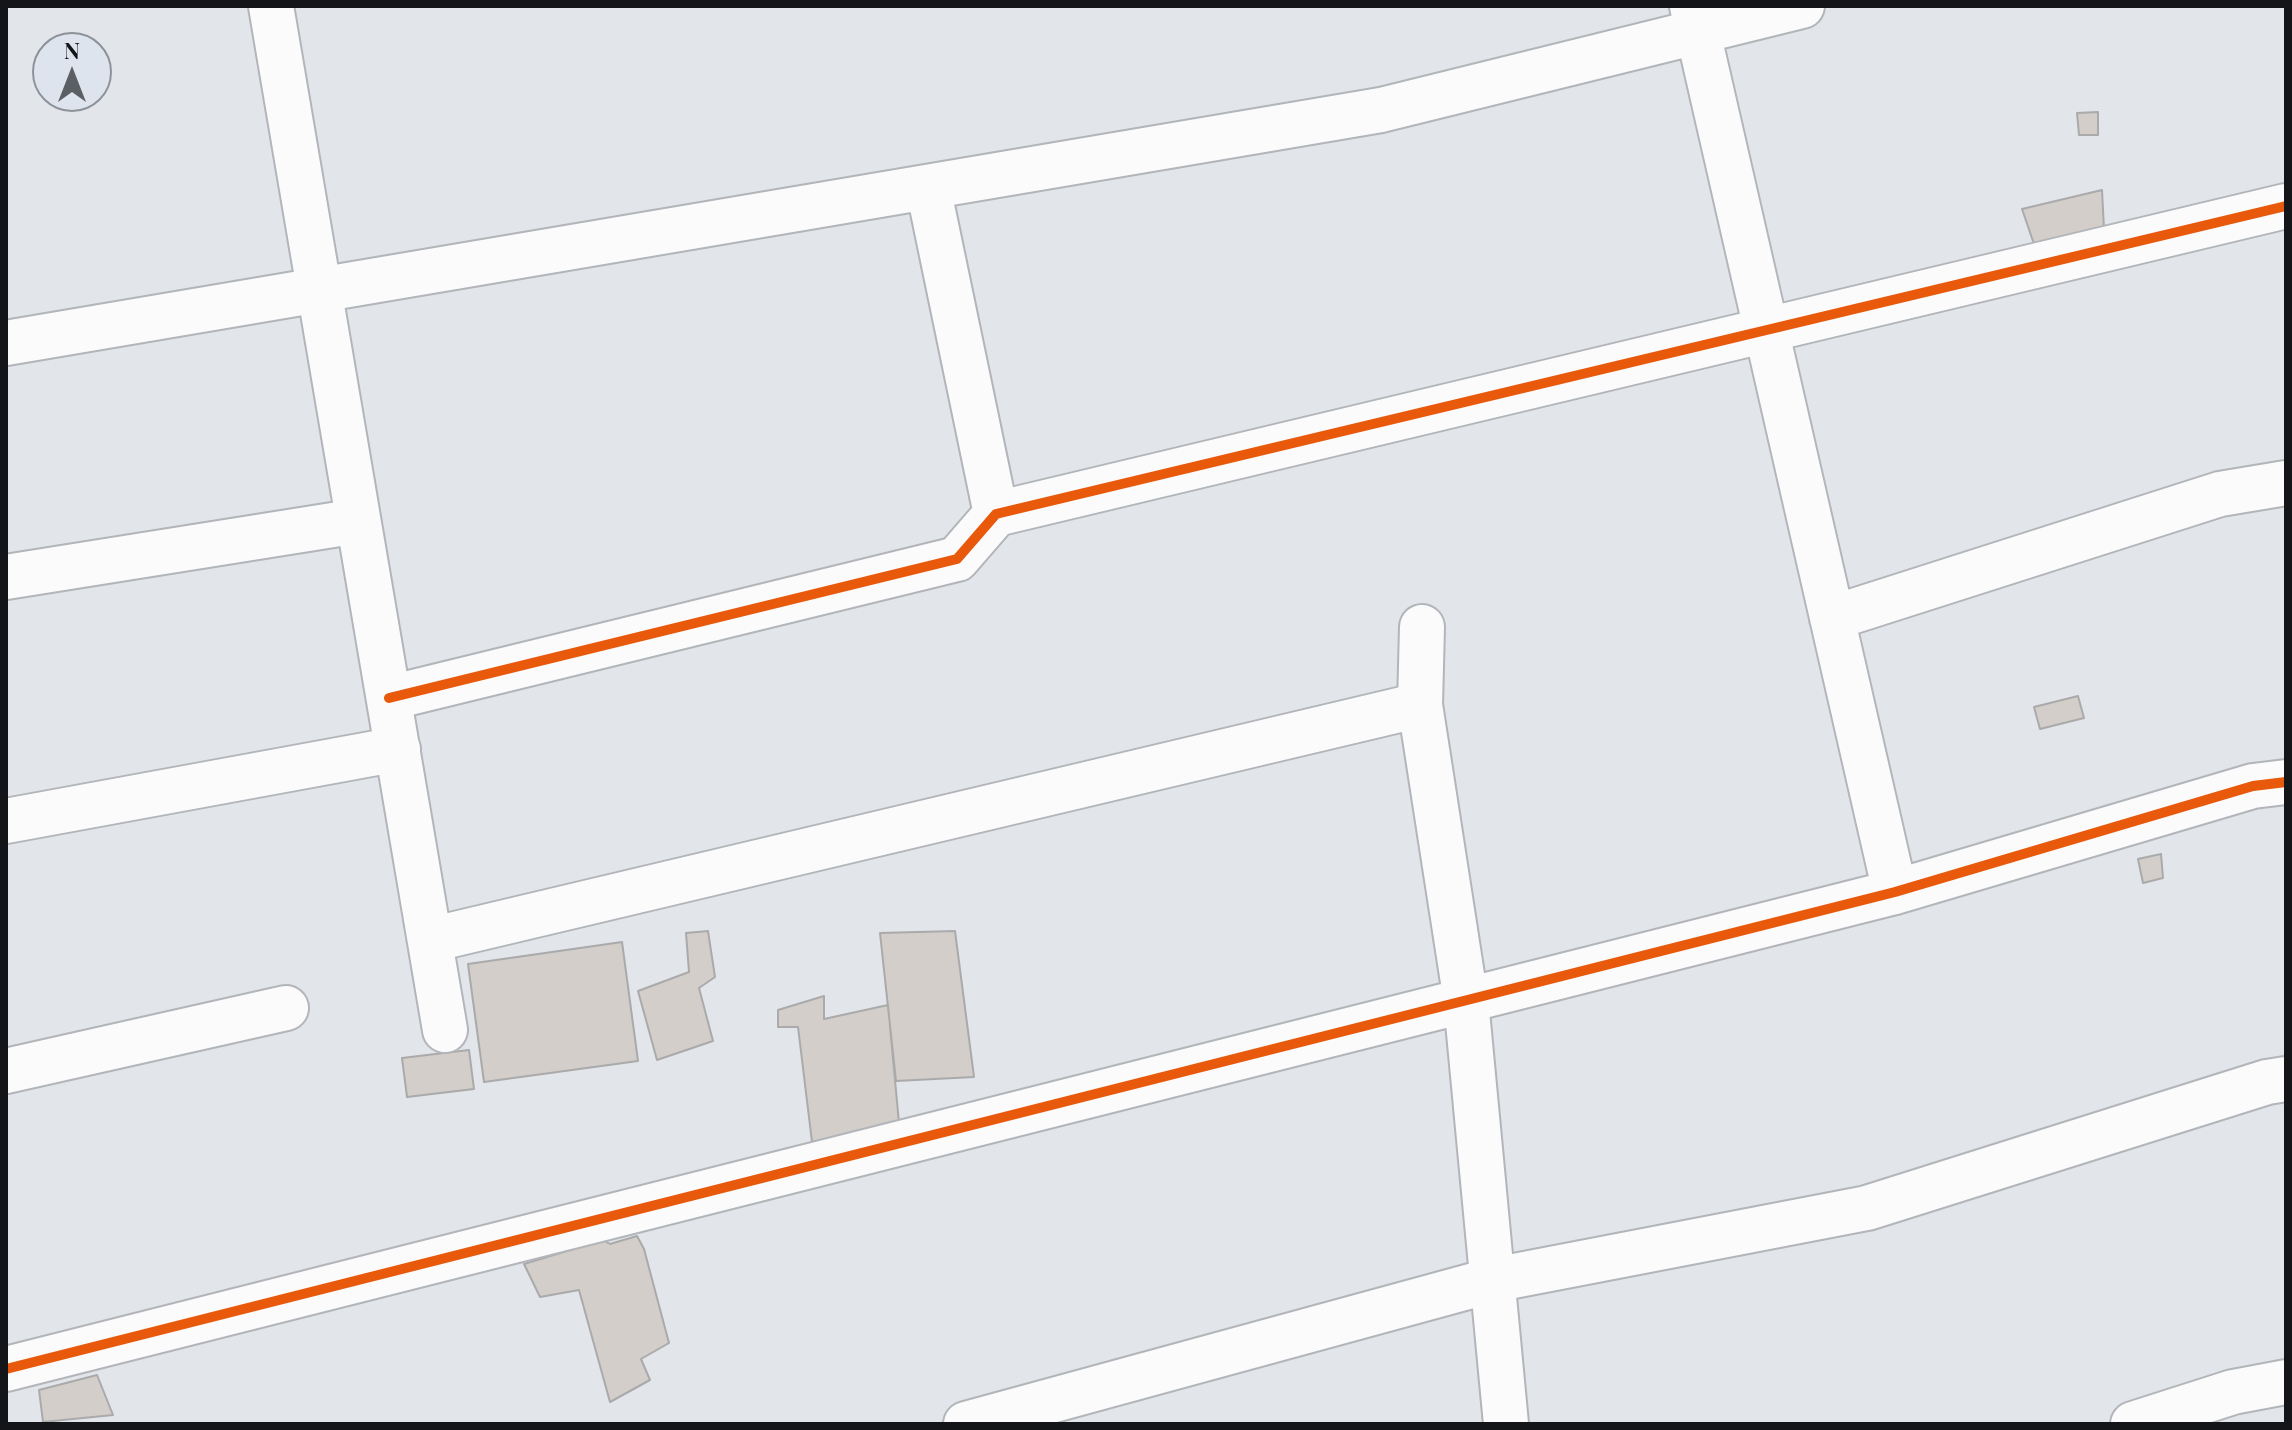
<!DOCTYPE html>
<html>
<head>
<meta charset="utf-8">
<style>
	body { margin:0 }
	#map { position:relative; width:2292px; height:1430px; overflow:hidden; background:#e2e5ea; font-family:"Playfair Display",serif }
	canvas { display:block }
	.frame { position:absolute; inset:0; border:8px solid #131519; pointer-events:none }
	.north { position:absolute; left:32px; top:32px; width:80px; height:80px; box-sizing:border-box; background:#dee4ee; border:2px solid #8d9199; border-radius:50%; rotate:0deg; font-size:22px; font-weight:700; line-height:32px; text-align:center; color:#131519 }
	.north::after { content:''; display:block; margin:auto; width:28px; height:36px; background:#5b5e62; clip-path:polygon(50% 0,100% 100%,50% 72%,0 100%) }
</style>
</head>
<body>
<div id="map">
<canvas width="2292" height="1430"></canvas>
<div class="frame"></div>
<div class="north">N</div>
</div>
<script>
const ctx = document.querySelector('canvas').getContext('2d');
ctx.lineJoin = 'round';
function paint(path, color) {
  ctx.fillStyle = color;
  ctx.fill(path, 'evenodd');
}
function stroke(path, color, width, dash) {
  ctx.strokeStyle = color;
  ctx.lineWidth = width;
  ctx.lineCap = dash ? 'butt' : 'round';
  ctx.setLineDash(dash || []);
  ctx.stroke(path);
}
const building = new Path2D(`
	M2098,112V135H2079L2077,113Z
	M2102,190L2104,229L2035,247L2022,209Z
	M2078,696L2084,718L2040,729L2034,707Z
	M2161,854L2163,878L2143,883L2138,859Z
	M708,931L715,977L699,988L713,1041L657,1060L638,991L689,972L686,933Z
	M955,931L974,1077L896,1081L880,933Z
	M622,942L638,1061L484,1082L468,964Z
	M824,996V1019L888,1005L899,1123L812,1142L798,1027H778V1010Z
	M469,1050L474,1089L407,1097L402,1058Z
	M637,1236L644,1249L669,1343L641,1359L650,1380L610,1402L579,1290L540,1297L524,1264L603,1240L610,1244Z
	M97,1375L113,1415L43,1422L39,1390Z`);
paint(building, '#d3ceca');
stroke(building, '#aaaaab', 2);
const street = new Path2D(`
	M271,6L445,1030
	M1692,6L1895,892
	M928,187L996,514
	M6,343L1381,110L1802,6
	M6,577L358,521
	M1832,618L2220,494L2286,483
	M1422,627L1420,705L1466,1001L1506,1424
	M389,698L957,559L996,514L2286,206
	M6,821L398,749
	M430,940L1420,705
	M6,1071L286,1008
	M6,1369L1895,892L2253,786L2286,782
	M966,1424L1493,1280L1867,1208L2267,1082L2286,1079
	M2133,1424L2233,1392L2286,1382`);
stroke(street, '#b2b5b9', 48);
stroke(street, '#fbfbfc', 44);
stroke(new Path2D(`
	M389,698L957,559L996,514L2286,206
	M6,1369L1895,892L2253,786L2286,782`), '#e8590c', 10);
</script>
</body>
</html>
